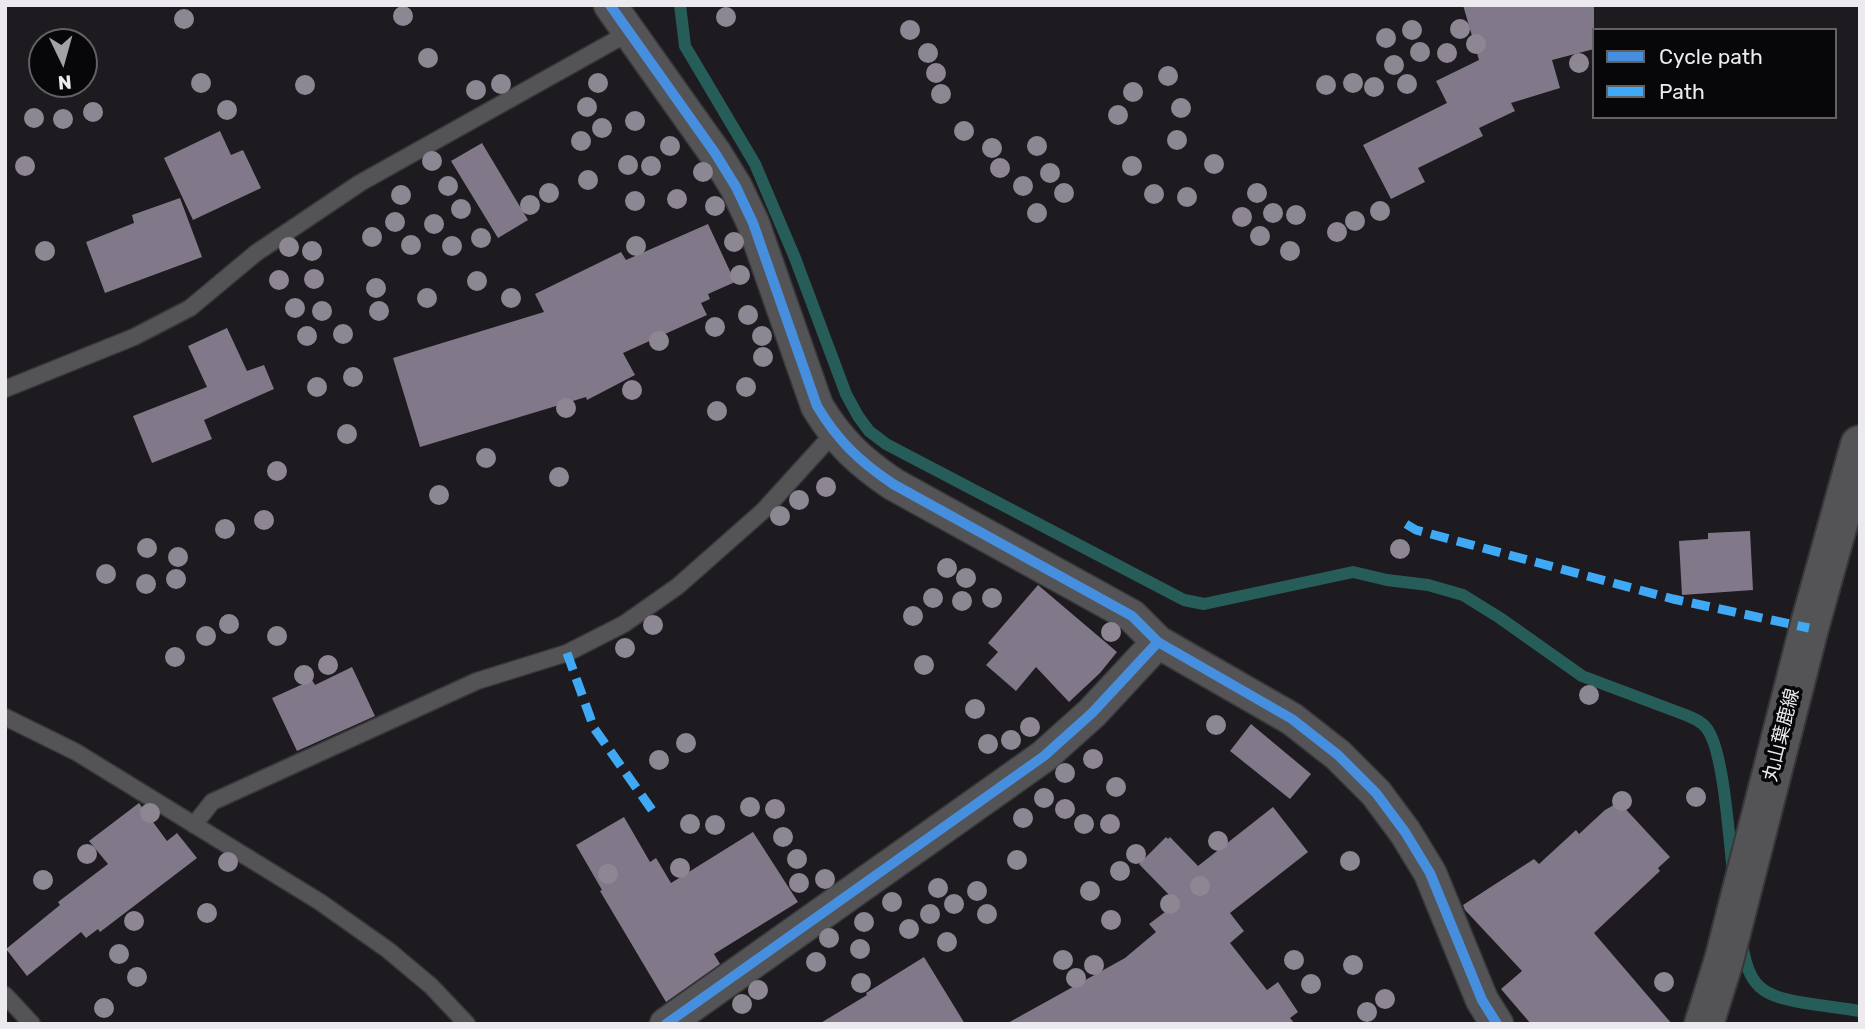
<!DOCTYPE html>
<html>
<head>
<meta charset="utf-8">
<style>
	body { margin:0 }
	#map { position:relative; width:1865px; height:1029px; overflow:hidden; background:#1d1b1f; font-family:Rubik,sans-serif }
	canvas { display:block }
	.frame { position:absolute; inset:0; border:7px solid #eceaef; pointer-events:none }
	.legend { position:absolute; left:1592px; top:28px; width:245px; height:91px; box-sizing:border-box; background:#070608; border:2px solid #636164; margin:0; padding:9px 12px; list-style:none; font-size:21px; color:#eceaef }
	.legend li { display:flex; align-items:center; gap:14px; height:35px }
	.legend b { width:35px; border:2px solid #636164 }
	.north { position:absolute; left:28px; top:28px; width:70px; height:70px; box-sizing:border-box; background:#070608; border:2px solid #636164; border-radius:50%; rotate:175deg; font-size:19px; font-weight:700; line-height:28px; text-align:center; color:#eceaef }
	.north::after { content:''; display:block; margin:auto; width:24px; height:32px; background:#a4a2a6; clip-path:polygon(50% 0,100% 100%,50% 72%,0 100%) }
</style>
</head>
<body>
<div id="map">
<canvas width="1865" height="1029"></canvas>
<div class="frame"></div>
<ul class="legend">
<li><b style="height:9px;background:#468fdf"></b>Cycle path</li>
<li><b style="height:9px;background:#3fa9f5"></b>Path</li>
</ul>
<div class="north">N</div>
</div>
<script>
const ctx = document.querySelector('canvas').getContext('2d');
ctx.lineJoin = 'round';
function stroke(path, color, width, dash) {
  ctx.strokeStyle = color;
  ctx.lineWidth = width;
  ctx.lineCap = dash ? 'butt' : 'round';
  ctx.setLineDash(dash || []);
  ctx.stroke(path);
}
function paint(path, color) {
  ctx.fillStyle = color;
  ctx.fill(path, 'evenodd');
}
function write(font, color, halo, rows, align = 'center') {
  ctx.font = font + ' Rubik,"Noto Sans JP",sans-serif';
  ctx.lineWidth = 7;
  ctx.setLineDash([]);
  ctx.textBaseline = 'middle';
  ctx.strokeStyle = halo;
  ctx.fillStyle = color;
  for (const [text, x, y, turn = 0] of rows) {
    ctx.save();
    ctx.translate(x, y);
    ctx.rotate((+turn || 0) * Math.PI / 180);
    ctx.textAlign = isNaN(turn) ? turn : align;
    if (halo) ctx.strokeText(text, 0, 0);
    ctx.fillText(text, 0, 0);
    ctx.restore();
  }
}
stroke(new Path2D(`
	M680,5L685,46L755,164L795,258L846,394L858,416L869,431L886,444L1184,600L1204,604L1353,572L1387,580L1428,585L1463,595L1500,618L1582,676L1683,714C1693,718 1704,722 1709,732C1724,757 1729,839 1733,872
	M1742,942C1748,987 1762,996 1805,1003C1823,1006 1842,1008 1860,1011`), '#265d59', 12);
paint(new Path2D(`
	M1463,5H1594V49L1552,60L1560,88L1511,103L1515,111L1479,128L1483,136L1418,168L1425,182L1391,199L1363,145L1447,103L1436,81L1479,60Z
	M220,131L231,155L243,150L261,188L193,220L164,158Z
	M482,143L528,220L498,238L451,161Z
	M180,198L202,257L105,293L86,242L134,223L132,215Z
	M708,224L735,282L708,294L710,299L701,303L707,315L623,353L635,375L587,400L586,397L420,447L393,358L544,312L535,294L621,252L626,260Z
	M227,328L247,371L264,365L274,389L204,420L212,439L152,463L133,416L207,387L188,346Z
	M1750,531L1753,590L1682,595L1679,541L1708,539V533Z
	M1038,585L1117,652L1100,673L1069,702L1036,667L1016,691L986,665L998,652L988,643Z
	M352,667L375,716L297,751L272,698L312,680L315,685Z
	M1251,724L1311,774L1290,799L1230,751Z
	M1619,802L1670,857L1658,868L1660,871L1594,933L1672,1024H1531L1501,989L1522,971L1465,910L1463,905L1534,859L1539,864L1576,830L1579,834L1605,810Z
	M139,803L167,841L177,833L197,858L100,932L98,929L86,938L81,932L27,976L6,949L60,905L58,902L108,864L89,841Z
	M1273,807L1308,852L1230,913L1244,931L1230,943L1267,990L1278,982L1298,1012L1290,1018L1295,1024H1006L1125,958L1156,932L1149,924L1177,903L1139,864L1166,837L1168,839L1170,837L1198,866Z
	M624,817L650,862L656,858L671,883L753,832L798,902L714,954L720,964L666,1002L600,891L602,890L576,845Z
	M924,957L965,1024H819L867,995L866,993Z`), '#817989');
const lane = new Path2D(`
	M5,389L134,337L190,308L256,253L360,183L630,32
	M5,717L76,752L320,902L388,950L431,986L467,1024
	M194,825L212,802L477,681L567,653L624,624L678,586L764,510L834,433
	M5,995L32,1024`);
const street = new Path2D(`
	M610,5L715,153L736,187L753,223L817,406C838,441 859,461 893,484L1132,616L1158,642L1292,719L1338,755L1376,793L1405,832L1430,873L1482,1000L1497,1024
	M666,1024L1044,756L1092,713L1158,642`);
const secondary = new Path2D(`
	M1704,1024L1724,960L1809,628L1860,445`);
stroke(lane, '#38373a', 19);
stroke(street, '#38373a', 35);
stroke(secondary, '#38373a', 42);
stroke(lane, '#545355', 16);
stroke(street, '#545355', 32);
stroke(secondary, '#545355', 38);
stroke(new Path2D(`
	M1406,524L1416,530L1673,599L1809,628
	M567,653L594,728L657,817`), '#3fa9f5', 9, [18, 9]);
stroke(new Path2D(`
	M610,5L715,153L736,187L753,223L817,406C838,441 859,461 893,484L1132,616L1158,642L1292,719L1338,755L1376,793L1405,832L1430,873L1482,1000L1497,1024
	M666,1024L1044,756L1092,713L1158,642`), '#468fdf', 10);
ctx.fillStyle = '#8d8793';
for (const [x, y] of [
	[403,16],
	[726,17],
	[184,19],
	[1460,29],
	[910,30],
	[1412,30],
	[1386,38],
	[1476,44],
	[1420,52],
	[928,53],
	[1447,53],
	[428,58],
	[1579,63],
	[1394,65],
	[936,73],
	[1168,76],
	[201,83],
	[598,83],
	[1353,83],
	[501,84],
	[1407,84],
	[305,85],
	[1326,85],
	[1374,87],
	[476,90],
	[1133,92],
	[941,94],
	[587,107],
	[1181,108],
	[227,110],
	[93,112],
	[1118,115],
	[34,118],
	[63,119],
	[635,121],
	[602,128],
	[964,131],
	[1177,140],
	[581,141],
	[670,146],
	[1037,146],
	[992,148],
	[432,161],
	[1214,164],
	[628,165],
	[25,166],
	[651,166],
	[1132,166],
	[1000,168],
	[703,172],
	[1050,173],
	[588,180],
	[448,186],
	[1023,186],
	[549,193],
	[1064,193],
	[1257,193],
	[1154,194],
	[401,195],
	[1187,197],
	[677,199],
	[635,201],
	[530,205],
	[715,206],
	[461,209],
	[1380,211],
	[1037,213],
	[1273,213],
	[1296,215],
	[1242,217],
	[1355,221],
	[395,222],
	[434,224],
	[1337,232],
	[1260,236],
	[372,237],
	[481,238],
	[734,242],
	[411,245],
	[452,246],
	[636,246],
	[289,247],
	[45,251],
	[312,251],
	[1290,251],
	[740,275],
	[314,279],
	[279,280],
	[477,281],
	[376,288],
	[427,298],
	[511,298],
	[295,308],
	[322,311],
	[379,311],
	[748,315],
	[715,327],
	[343,334],
	[307,336],
	[762,336],
	[659,341],
	[763,357],
	[353,377],
	[317,387],
	[746,387],
	[632,390],
	[566,408],
	[717,411],
	[347,434],
	[486,458],
	[277,471],
	[559,477],
	[826,487],
	[439,495],
	[799,500],
	[780,516],
	[264,520],
	[225,529],
	[147,548],
	[1400,549],
	[178,557],
	[947,568],
	[106,574],
	[966,578],
	[176,579],
	[146,584],
	[933,598],
	[992,598],
	[962,601],
	[913,616],
	[229,624],
	[653,625],
	[1111,632],
	[206,636],
	[277,636],
	[625,648],
	[175,657],
	[328,665],
	[924,665],
	[304,675],
	[1589,695],
	[975,709],
	[1216,725],
	[1030,727],
	[1011,740],
	[686,743],
	[988,744],
	[1093,759],
	[659,760],
	[1065,773],
	[1116,787],
	[1696,797],
	[1044,798],
	[1622,801],
	[750,807],
	[775,809],
	[1065,809],
	[150,813],
	[1023,818],
	[690,824],
	[1084,824],
	[1110,824],
	[715,825],
	[783,837],
	[1218,841],
	[87,854],
	[1136,854],
	[797,859],
	[1017,860],
	[1350,861],
	[228,862],
	[680,868],
	[1120,871],
	[608,874],
	[825,879],
	[43,880],
	[799,883],
	[1200,886],
	[938,888],
	[977,891],
	[1090,891],
	[892,902],
	[954,904],
	[1170,904],
	[207,913],
	[930,914],
	[987,914],
	[1111,920],
	[134,921],
	[864,922],
	[909,929],
	[829,938],
	[947,942],
	[860,949],
	[119,954],
	[1063,960],
	[1294,960],
	[816,962],
	[1094,965],
	[1353,965],
	[137,977],
	[1076,978],
	[1664,982],
	[861,983],
	[1311,984],
	[758,990],
	[1385,999],
	[742,1004],
	[104,1008],
	[1367,1012]
]) {
  ctx.beginPath();
  ctx.arc(x, y, 10, 0, 2 * Math.PI);
  ctx.fill();
}
write('19px', '#eceaef', '#070608', [
	["丸山葉鹿線",1782,735,-76]
]);
</script>
</body>
</html>
